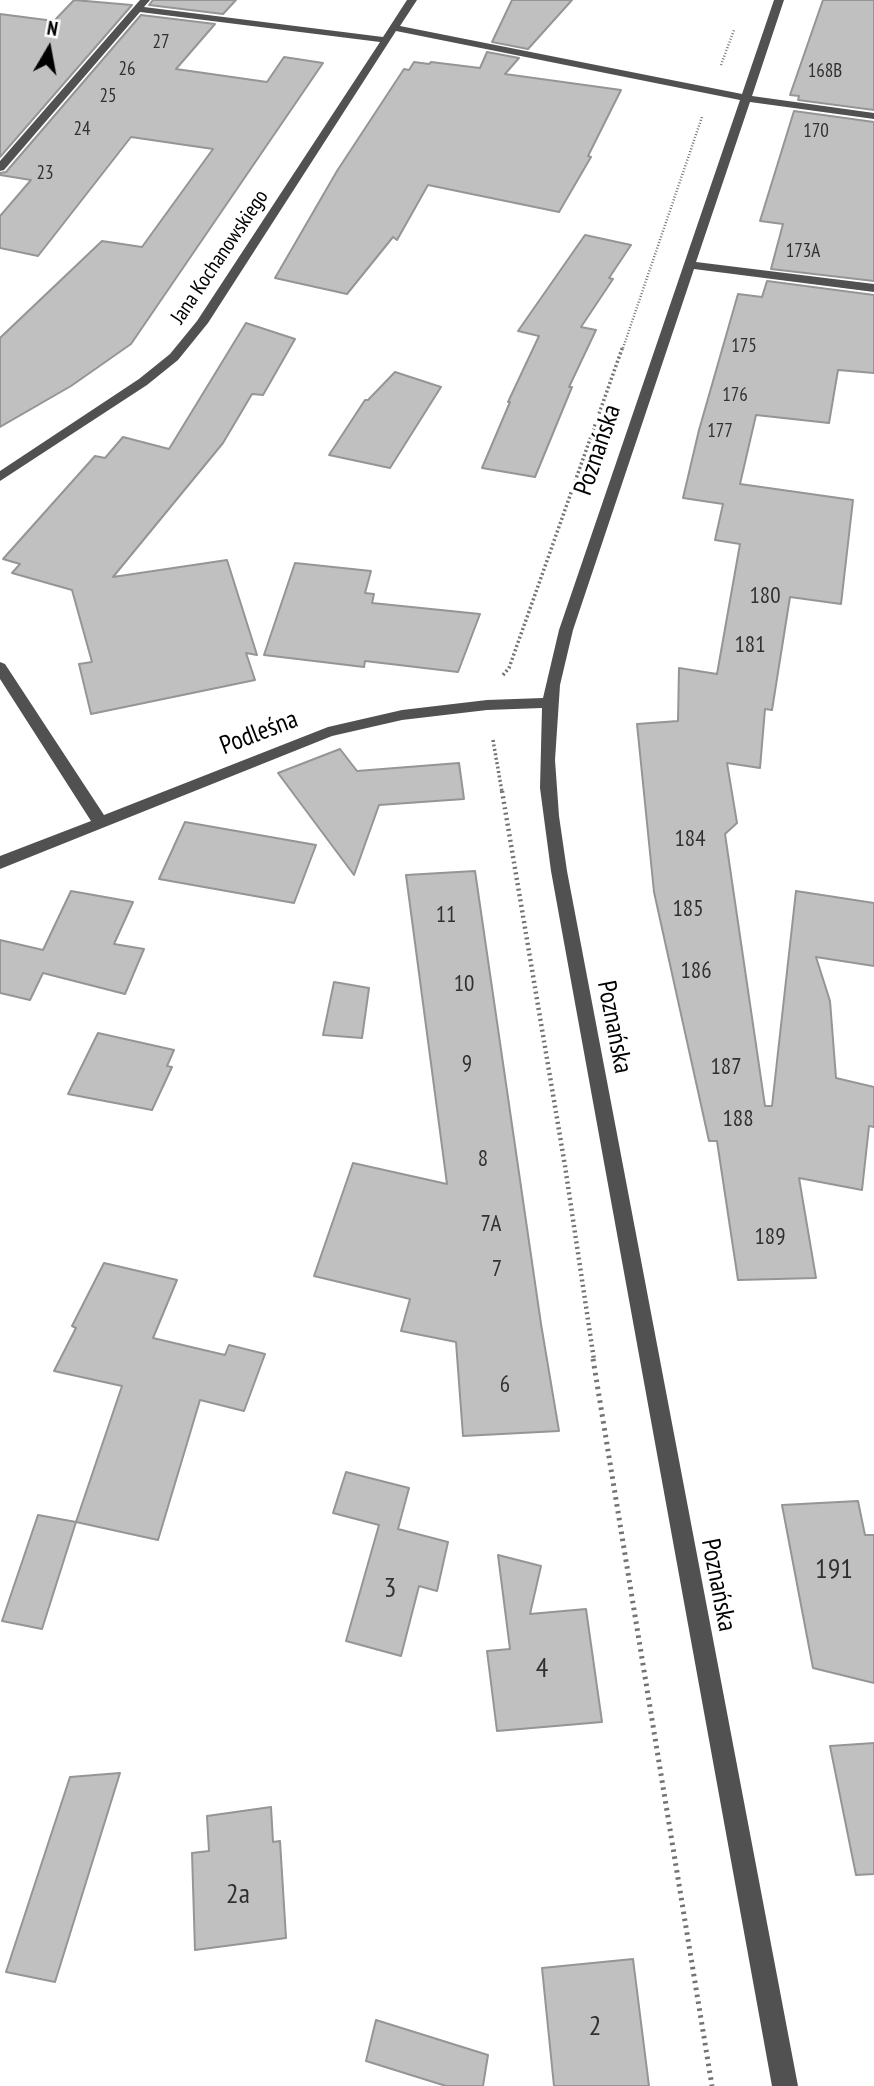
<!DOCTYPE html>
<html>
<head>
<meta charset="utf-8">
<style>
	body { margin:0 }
	#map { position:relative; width:874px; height:2086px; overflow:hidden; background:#fff; font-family:"PT Sans Narrow",sans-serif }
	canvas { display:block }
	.north { position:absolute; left:14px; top:14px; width:70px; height:70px; -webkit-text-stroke:5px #fff; paint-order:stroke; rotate:10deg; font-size:19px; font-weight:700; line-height:28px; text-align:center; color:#000 }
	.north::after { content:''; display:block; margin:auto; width:24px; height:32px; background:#000; clip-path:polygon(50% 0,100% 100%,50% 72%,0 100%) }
</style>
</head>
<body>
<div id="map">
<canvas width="874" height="2086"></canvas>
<div class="north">N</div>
</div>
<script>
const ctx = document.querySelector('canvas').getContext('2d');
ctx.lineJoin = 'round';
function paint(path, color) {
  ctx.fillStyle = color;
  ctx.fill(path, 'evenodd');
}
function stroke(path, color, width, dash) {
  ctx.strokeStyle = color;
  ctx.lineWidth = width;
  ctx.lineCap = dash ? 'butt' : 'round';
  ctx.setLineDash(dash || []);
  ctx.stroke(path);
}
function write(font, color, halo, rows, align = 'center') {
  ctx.font = font + ' "PT Sans Narrow",sans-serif';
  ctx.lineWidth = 7;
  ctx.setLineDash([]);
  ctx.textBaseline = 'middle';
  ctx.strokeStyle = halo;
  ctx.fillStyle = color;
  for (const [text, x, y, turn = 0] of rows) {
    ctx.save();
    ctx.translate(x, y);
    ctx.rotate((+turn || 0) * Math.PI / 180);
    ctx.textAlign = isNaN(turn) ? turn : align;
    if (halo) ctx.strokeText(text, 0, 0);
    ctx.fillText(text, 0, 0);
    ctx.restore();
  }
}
const building = new Path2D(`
	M74,0L132,5L0,157V14L54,21Z
	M153,0H236L223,14L149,5Z
	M512,0H572L528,49L492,42Z
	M823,0H874V110L798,100L799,96L790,95Z
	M141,15L215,24L176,69L267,82L284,57L323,63L131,344L71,386L0,427V338L102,241L142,247L213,149L131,137L38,256L0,248V216L31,180L0,175V173L6,172Z
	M487,52L519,58L505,74L621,90L588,156L591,157L559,212L428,185L397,240L393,237L347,294L275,278L337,171L404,69L409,70L414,62L429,64L431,62L480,68Z
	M794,111L874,122V281L771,269L783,224L760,221Z
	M585,235L631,245L609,278L613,279L581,327L596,330L569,387H572L535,477L482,468L510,402H508L539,336L518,331Z
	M767,281L874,295V373L838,370L829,423L756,415L740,484L853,500L841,604L790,597L772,710L765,709L760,768L727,763L737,823L725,834L765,1106H772L796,891L874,903V966L816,957L830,1001L836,1078L874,1087V1127L869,1126L862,1190L799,1178L816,1278L738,1280L717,1141H709L654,892L637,724L678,721L679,668L717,674L740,544L715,540L723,504L683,498L699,430L738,294L762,297Z
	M246,323L295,339L263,395L252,394L223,443L113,577L227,560L257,655L246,653L255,680L91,714L79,664L92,662L72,590L12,573L20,564L3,559L95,456L105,458L123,437L169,449Z
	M395,372L441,387L390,468L329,455L365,400H368Z
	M295,563L371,571L365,593L374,594L372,603L480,614L458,672L365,661L364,667L264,655Z
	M340,749L357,771L459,763L464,799L379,805L354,875L278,773Z
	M185,822L316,845L294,903L159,879Z
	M475,871L541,1324L559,1431L463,1436L456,1342L401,1331L410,1299L314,1276L353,1163L447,1184L406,875Z
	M71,891L133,902L114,944L144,949L125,994L43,973L30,1000L0,993V940L43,950Z
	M334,982L369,988L362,1038L323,1035Z
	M98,1033L174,1050L167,1066L172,1067L152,1110L68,1094Z
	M104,1263L177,1280L153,1338L225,1355L229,1345L265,1354L244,1411L200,1400L158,1540L76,1522L122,1386L54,1371L76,1328L72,1326Z
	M346,1472L409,1488L398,1529L448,1542L437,1591L419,1586L401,1656L346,1641L379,1525L333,1513Z
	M858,1501L865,1535H874V1683L813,1668L782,1505Z
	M38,1515L76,1522L42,1629L2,1621Z
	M498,1555L541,1566L530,1614L586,1609L602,1722L497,1731L487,1651L510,1649Z
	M874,1743V1874L856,1875L830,1746Z
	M120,1773L55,1982L6,1972L70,1777Z
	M271,1807L273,1842L280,1841L286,1938L195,1950L192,1853L209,1851L207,1816Z
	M633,1959L649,2086H554L542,1968Z
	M376,2020L488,2055L483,2086H446L366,2061Z`);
paint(building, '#c0c0c0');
stroke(building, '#959595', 2);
stroke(new Path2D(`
	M721,65L734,30
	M623,348L702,117`), '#737373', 2.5, [1, 2]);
stroke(new Path2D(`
	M503,675L509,668L623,346
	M493,740L502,792`), '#737373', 3.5, [2, 2.5]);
stroke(new Path2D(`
	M502,791L565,1166L594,1360`), '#737373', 4.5, [2, 3.5]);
stroke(new Path2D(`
	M593,1359L712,2086`), '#737373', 5, [2.5, 4.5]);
paint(new Path2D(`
	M140,0H150L144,7L383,37L407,0H417L400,26L742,94L774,0H784L752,96L874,113V119L750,102L696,262L874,284V292L694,269L573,630L560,685L555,760L559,816L567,871L798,2086H772L551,871L540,788L542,708L487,710L402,720L332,736L0,869V856L91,821L0,679V662L5,664L104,815L328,727L402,710L487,700L543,698L559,630L740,100L396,31L208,323L178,360L147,385L0,481V471L139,379L170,354L197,321L380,42L140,12L4,170L0,171V161Z`), '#515151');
write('19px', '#303030', null, [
	["27",161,43],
	["26",127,70],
	["168B",825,72],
	["25",108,97],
	["24",82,130],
	["170",816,132],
	["23",45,174],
	["173A",803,252],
	["175",744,347],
	["176",735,396],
	["177",720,432]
]);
write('21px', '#000', '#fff', [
	["Jana Kochanowskiego",220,257,-56]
]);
write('23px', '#303030', null, [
	["180",765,596],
	["181",750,645],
	["184",690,839],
	["185",688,909],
	["11",446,915],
	["186",696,971],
	["10",464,984],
	["9",467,1064],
	["187",726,1067],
	["188",738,1119],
	["8",483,1159],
	["7A",491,1224],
	["189",770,1237],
	["7",497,1269],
	["6",505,1385]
]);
write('26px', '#000', '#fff', [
	["Poznańska",598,450,-71],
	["Podleśna",259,733,-21],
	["Poznańska",614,1027,79],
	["Poznańska",718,1585,79]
]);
write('28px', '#303030', null, [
	["191",834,1570],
	["3",390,1589],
	["4",542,1669],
	["2a",238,1895],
	["2",595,2027]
]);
</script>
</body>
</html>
